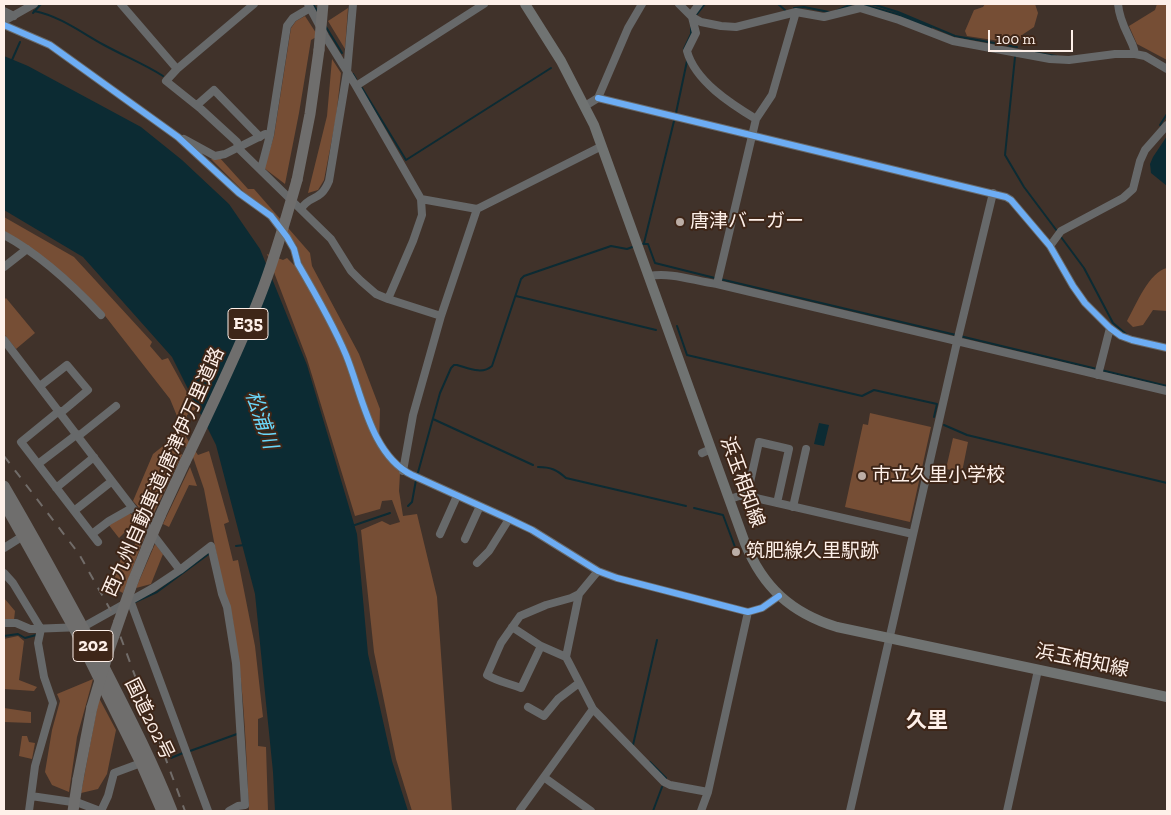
<!DOCTYPE html>
<html>
<head>
<meta charset="utf-8">
<style>
	body { margin:0 }
	#map { position:relative; width:1171px; height:815px; overflow:hidden; background:#40322a; font-family:"Zilla Slab",serif }
	canvas { display:block }
	.frame { position:absolute; inset:0; border:5px solid #fef0e9; pointer-events:none }
	.scale { position:absolute; left:988px; top:30px; width:85px; height:22px; box-sizing:border-box; border:2px solid #fef0e9; border-top:0; padding-left:6px; font-size:15px; line-height:18px; white-space:nowrap; color:#fef0e9; -webkit-text-stroke:4px #3e2618; paint-order:stroke }
</style>
</head>
<body>
<div id="map">
<canvas width="1171" height="815"></canvas>
<div class="frame"></div>
<div class="scale">100 m</div>
</div>
<script>
const ctx = document.querySelector('canvas').getContext('2d');
ctx.lineJoin = 'round';
function paint(path, color) {
  ctx.fillStyle = color;
  ctx.fill(path, 'evenodd');
}
function stroke(path, color, width, dash) {
  ctx.strokeStyle = color;
  ctx.lineWidth = width;
  ctx.lineCap = dash ? 'butt' : 'round';
  ctx.setLineDash(dash || []);
  ctx.stroke(path);
}
function write(font, color, halo, rows, align = 'center') {
  ctx.font = font + ' "Zilla Slab","Noto Sans JP",serif';
  ctx.lineWidth = 4;
  ctx.setLineDash([]);
  ctx.textBaseline = 'middle';
  ctx.strokeStyle = halo;
  ctx.fillStyle = color;
  for (const [text, x, y, turn = 0] of rows) {
    ctx.save();
    ctx.translate(x, y);
    ctx.rotate((+turn || 0) * Math.PI / 180);
    ctx.textAlign = isNaN(turn) ? turn : align;
    if (halo) ctx.strokeText(text, 0, 0);
    ctx.fillText(text, 0, 0);
    ctx.restore();
  }
}
paint(new Path2D(`
	M985,4H1035L1038,13L1034,27L1022,35L1019,44L967,36L965,31L974,10L983,7Z
	M1157,4H1167V60L1137,44L1129,26L1155,10Z
	M348,8L345,49L328,21Z
	M305,16L318,36L311,40L299,113L285,184L264,168L274,136L291,28L296,21Z
	M332,59L341,73L336,118L324,180L318,190L308,193L327,116Z
	M219,157L248,189H254L310,253L312,266L359,354L380,409L379,445L400,473L399,491L403,516L417,514L437,597L452,811H412L396,759L374,652L361,530L382,521L390,525L400,522L392,500L382,501L380,509L355,516L307,359L267,254L283,260L287,258L297,268L302,264L297,246L269,210L250,198L211,159Z
	M4,217L74,257L152,342L150,346L162,360L168,358L196,409L187,415L186,437L198,455L209,451L229,522L224,524L233,561L238,560L255,646L263,717L258,719V746L266,747L268,811H249C246,753 245,695 235,638C233,622 232,607 224,594L204,489L193,457L177,435V416L170,399L102,312L4,233Z
	M1167,268V311L1153,310L1143,325L1133,327L1127,321C1136,305 1149,272 1167,268Z
	M6,298L35,333L16,349L4,334V300Z
	M870,413L931,427L910,522L845,507L863,424L868,425Z
	M953,438L968,442L962,472L946,469Z
	M168,442L176,446L182,455L151,519L146,516L133,501L153,454Z
	M190,467L197,486L189,485L169,527L163,524Z
	M129,512L139,523L135,531L128,529L119,538L108,524Z
	M138,536L144,538L123,593L115,589L112,582L123,553L133,549Z
	M155,544L163,554L151,584L136,588Z
	M4,598L15,611L14,620H4Z
	M18,636L24,641L19,680L37,687L34,691L4,689V639Z
	M93,679L77,737L69,792L52,785L45,772L52,730L60,701L57,694Z
	M99,698L116,730L107,774L98,789L81,793Z
	M4,708L31,712V723L4,722Z
	M22,736H27L29,742L35,743L32,759L19,756Z`), '#764e35');
paint(new Path2D(`
	M4,56L28,66L141,127L182,160L229,204L260,249L307,365L357,534L368,654L392,761L408,811H275L273,772L255,594L216,445L172,357L83,257L4,210Z
	M1167,136V186L1151,173L1150,164L1153,157Z
	M819,423L829,425L824,446L814,444Z`), '#0c2b33');
stroke(new Path2D(`
	M313,4L318,12
	M778,4L785,10
	M861,4L897,14L931,28
	M872,4L898,12L955,36L1017,47
	M794,8L804,7L829,12
	M34,11C60,16 82,33 104,45C124,56 144,64 163,76
	M836,11L852,4
	M33,13L41,4
	M697,14L705,4
	M326,27L342,53
	M684,49L691,34V28
	M1031,52L1056,56
	M1015,57L1005,155L1024,187L1057,231
	M12,60L20,42
	M353,74L356,79
	M362,88L406,160L551,68
	M676,113L687,61
	M1160,125L1167,114
	M1061,237L1084,268L1113,323L1126,334
	M644,243L674,121
	M642,244H648L655,263L715,278
	M720,279L956,335
	M516,296L656,330
	M677,326L687,355L862,396L874,390L937,404L934,417
	M960,336L1097,369
	M1101,370L1167,386
	M433,419L533,465
	M944,425L967,435L1167,483
	M538,467C551,467 557,470 566,478L686,506
	M417,476L440,393L451,368L454,365H457C468,368 482,375 492,366L521,279L524,276L611,246L627,249L635,246
	M408,506L412,502L416,480
	M694,508L723,515L735,547
	M352,526L390,513
	M236,546L244,545
	M135,602L157,592L210,553
	M4,636L18,634L25,638L36,635
	M633,745L657,640
	M190,751L237,734
	M171,758L183,753
	M650,762L666,778
	M653,811L662,787`), '#0c2b33', 2);
stroke(new Path2D(`
	M121,4L177,69
	M254,4L177,69L166,81L201,109L237,142L238,148L331,239L351,271L361,281L376,294L388,299L441,316
	M308,4L325,36L356,86L421,199L422,215L413,241L388,299
	M679,4L692,17L701,22L721,26L736,27L796,12L824,17L860,8L899,20L953,41L1050,59L1069,60L1115,54H1135L1145,56L1167,69
	M1118,4C1119,15 1123,25 1128,35C1131,42 1134,46 1135,54
	M4,11L14,16
	M691,15L699,4
	M692,17L696,33L687,51C695,81 731,104 756,119
	M4,21L34,4
	M4,25L50,45L178,137L239,193L271,216L287,237L294,249L298,264C315,293 333,324 346,355C362,394 371,455 412,475L509,519L532,530L598,571L617,578L748,612L762,608L779,596
	M356,86L484,4
	M598,98L1006,197L1011,200L1050,246L1073,286L1085,303L1110,328L1121,336L1132,340L1167,348
	M197,105L214,90L260,137
	M585,106L598,98L628,28L642,4
	M184,139L215,156L225,154L265,134L270,135
	M261,169L270,135L287,26L293,18L310,8
	M421,199L477,209L602,146
	M301,209C310,194 320,203 329,181L347,72L353,4
	M4,235C41,255 72,284 101,315
	M1050,246L1061,231L1123,198L1133,189L1140,161L1145,150L1167,125
	M4,267L27,249
	M649,276C672,272 694,281 717,284L1167,391
	M717,284L756,119L772,95L796,12
	M4,340L180,570
	M1098,375L1110,328
	M40,386L67,365L88,390L63,411H59L21,442L98,542
	M702,453L711,449
	M38,464L76,435L81,434L116,406
	M403,471L413,415L441,316L477,209
	M56,488L94,457
	M747,496L759,442L789,449L777,503
	M730,499L739,496H747L913,534
	M793,507L806,449
	M74,511L112,481
	M92,534L109,521L132,508
	M440,534L457,496
	M465,539L480,506
	M4,548L23,536
	M477,563L489,551L509,519
	M598,571L579,594L566,657L593,709L664,782L670,785L708,792
	M4,573L13,583L41,629L38,643L44,677L53,703L35,766L29,811
	M130,600L208,811
	M4,623H16L30,629L83,627L153,588L180,570L211,546L222,594L227,607L236,663L245,805L238,806L229,811
	M512,627L541,646L566,657
	M541,646L521,688C508,683 499,682 487,675L501,643L520,616L546,605L571,598L579,594
	M528,707L544,716L558,699L579,683
	M545,778L591,811
	M31,796L79,803L100,811
	M520,810L593,709
	M101,811L108,796L114,773L141,763
	M701,811L708,792L748,612
	M850,811L957,342L993,193
	M1007,811L1038,670`), '#67696a', 8);
stroke(new Path2D(`
	M525,4L561,61L594,125L745,543C763,587 791,613 837,627L1167,697`), '#707372', 10);
stroke(new Path2D(`
	M297,180L310,114L319,50
	M4,486C38,544 70,603 102,663C127,712 152,760 172,811
	M4,503L74,628L141,763L162,811
	M160,516L185,462
	M133,581L147,547
	M78,779L92,707`), '#6f6e6d', 11);
stroke(new Path2D(`
	M4,456L79,554L111,611L185,811`), '#716c69', 2, [9, 9]);
stroke(new Path2D(`
	M319,50L323,4
	M185,462C211,407 238,353 260,296C275,258 286,219 297,180
	M147,547L160,516
	M92,707L109,650L133,581
	M73,811L78,779`), '#6f6e6d', 11);
stroke(new Path2D(`
	M4,25L50,45L178,137L239,193L271,216L287,237L294,249L298,264C315,293 333,324 346,355C362,394 371,455 412,475L509,519L532,530L598,571L617,578L748,612L762,608L779,596
	M598,98L1006,197L1011,200L1050,246L1073,286L1085,303L1110,328L1121,336L1132,340L1167,348`), '#6dadf4', 6);
for (const [x, y, r, color] of [
	[680,222,5,"#bcaea6"],
	[862,476,5,"#bcaea6"],
	[736,552,5,"#bcaea6"]
]) {
  const dot = new Path2D();
  dot.arc(x, y, r, 0, 2 * Math.PI);
  ctx.fillStyle = color;
  ctx.fill(dot);
  stroke(dot, '#3e2618', 2);
}
for (const [x, y, w] of [
	[248,324,40],
	[93,646,40]
]) {
  const box = new Path2D();
  box.roundRect(x - w / 2, y - 15.5, w, 31, 4);
  ctx.fillStyle = '#3e2618';
  ctx.fill(box);
  stroke(box, '#fef0e9', 1);
}
write('bold 18px', '#fef0e9', null, [
	["E35",248,324],
	["202",93,646]
]);
write('19px', '#fef0e9', '#3e2618', [
	["唐津バーガー",690,222],
	["市立久里小学校",872,476],
	["筑肥線久里駅跡",746,552]
], 'left');
write('19px', '#fef0e9', '#3e2618', [
	["西九州自動車道;唐津伊万里道路",164,472,-66],
	["浜玉相知線",742,482,70],
	["浜玉相知線",1082,661,12],
	["国道202号",149,719,64]
]);
write('italic 20px', '#6bd7f9', '#3e2618', [
	["松浦川",261,420,71]
]);
write('bold 21px', '#fef0e9', '#3e2618', [
	["久里",927,721]
]);
</script>
</body>
</html>
